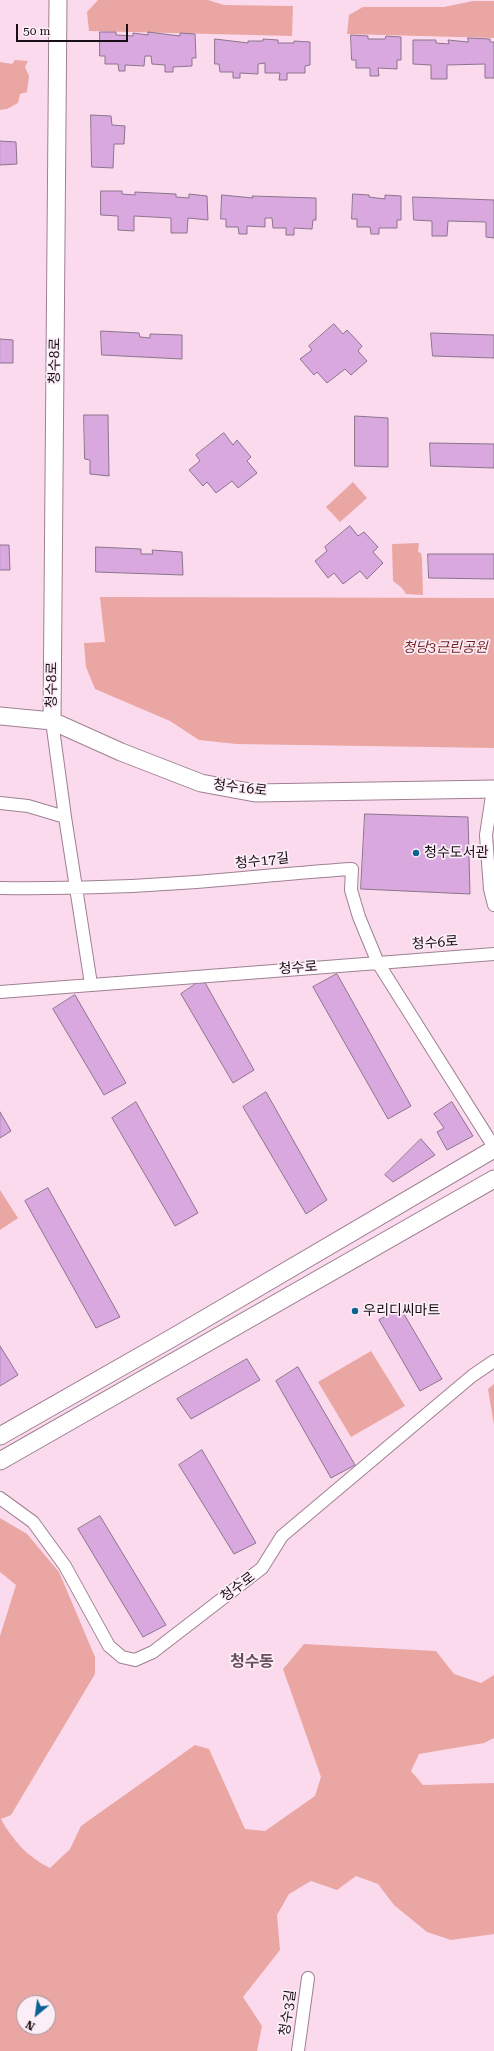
<!DOCTYPE html>
<html>
<head>
<meta charset="utf-8">
<style>
	body { margin:0 }
	#map { position:relative; width:494px; height:2051px; overflow:hidden; background:#fcdaed; font-family:"Roboto Serif",serif }
	canvas { display:block }
	.north { position:absolute; left:16px; top:1995px; width:40px; height:40px; box-sizing:border-box; background:#fceef6; border:1px solid #a1949c; border-radius:50%; rotate:209deg; font-size:11px; font-weight:700; line-height:16px; text-align:center; color:#190e15 }
	.north::after { content:''; display:block; margin:auto; width:14px; height:18px; background:#0c6293; clip-path:polygon(50% 0,100% 100%,50% 72%,0 100%) }
	.scale { position:absolute; left:16px; top:24px; width:112px; height:18px; box-sizing:border-box; border:2px solid #190e15; border-top:0; padding-left:5px; font-size:12px; line-height:14px; white-space:nowrap; color:#190e15; -webkit-text-stroke:3px #fceef6; paint-order:stroke }
</style>
</head>
<body>
<div id="map">
<canvas width="494" height="2051"></canvas>
<div class="north">N</div>
<div class="scale">50 m</div>
</div>
<script>
const ctx = document.querySelector('canvas').getContext('2d');
ctx.lineJoin = 'round';
function paint(path, color) {
  ctx.fillStyle = color;
  ctx.fill(path, 'evenodd');
}
function stroke(path, color, width, dash) {
  ctx.strokeStyle = color;
  ctx.lineWidth = width;
  ctx.lineCap = dash ? 'butt' : 'round';
  ctx.setLineDash(dash || []);
  ctx.stroke(path);
}
function write(font, color, halo, rows, align = 'center') {
  ctx.font = font + ' "Roboto Serif","Noto Sans KR",serif';
  ctx.lineWidth = 3.5;
  ctx.setLineDash([]);
  ctx.textBaseline = 'middle';
  ctx.strokeStyle = halo;
  ctx.fillStyle = color;
  for (const [text, x, y, turn = 0] of rows) {
    ctx.save();
    ctx.translate(x, y);
    ctx.rotate((+turn || 0) * Math.PI / 180);
    ctx.textAlign = isNaN(turn) ? turn : align;
    if (halo) ctx.strokeText(text, 0, 0);
    ctx.fillText(text, 0, 0);
    ctx.restore();
  }
}
paint(new Path2D(`
	M98,0H208L224,5L293,6L292,36L89,31L87,12Z
	M473,1H494V38L347,34L349,15L363,7H444Z
	M15,60L28,61L25,67L29,76L27,92L20,94L18,103L7,109L0,110V62L12,64Z
	M353,482L367,498L340,522L326,507Z
	M419,543L418,552L421,553L422,559L423,595L406,594L402,588L393,581L392,544Z
	M100,597L494,598V748L236,744L199,740L170,721L95,689L86,667L84,643L105,642Z
	M0,1190L18,1218L0,1230Z
	M371,1351L405,1406L351,1437L318,1382Z
	M494,1384V1425L488,1389Z
	M0,1518L27,1534L59,1572L95,1657V1674L11,1815L1,1819C12,1840 29,1858 50,1868L70,1849L81,1826L195,1745L209,1749L245,1829L265,1831L315,1796L321,1777L283,1669L304,1644L436,1651L454,1674L481,1683L494,1675V1738L484,1743L419,1754L411,1771L423,1785L494,1783V1934L451,1940L427,1932L394,1905L378,1884L356,1876L337,1890L311,1881L289,1894L277,1915L280,1950L243,1997L262,2026L257,2051H0V1636L16,1585L0,1572ZM24,2003H48V2027H24Z`), '#eaa6a3');
const building = new Path2D(`
	M100,32H116V35L133,36V33L148,35V32L180,36V33L195,34L196,58H192V66L173,67V72H165V65L152,64L151,56H145L144,66L125,65V71H119L118,64H105V56H100Z
	M351,35L368,36V39H385L386,36L401,37V60H397V69L378,68L379,76H370V68H356V60H352Z
	M468,38L490,39V42H494V78H485V64L447,65V79H431V65L413,64V40H436V43L449,44L448,40L468,42Z
	M215,39L248,43V41H263V39L278,40V43H294V41L310,42V65L305,66V73H287V80H279L280,73H265V63L258,64V74L240,73V78H233V72H220L219,64H215Z
	M91,115L111,116L112,125L125,126L124,144H114L113,168L92,167Z
	M0,141L16,142L17,164L0,165Z
	M101,191H122V194L135,195V192L176,194V197L189,198V194L207,196L208,220L188,218L187,233H171V218L134,216V231L118,230V216L101,215Z
	M353,194L369,195V197L385,199V195L401,196V220H397V228H379V234H371L370,227H357V219H352Z
	M222,195L253,198L252,196L316,198V220H313L312,229L294,228V235H286V228H273L272,218H265V227L247,226V234H239L238,227H226V219H221Z
	M413,197L494,200V238L486,237V222L448,221L447,236H432V221L414,220Z
	M334,324L343,334L347,330L362,346L358,351L367,361L351,375L345,369L327,383L317,372L314,375L300,359L312,350L309,346Z
	M101,331L139,333L140,337L150,338V334L182,335V359L102,355Z
	M431,333L494,335V358L433,356Z
	M0,339L13,340V363H0Z
	M84,415H108L109,476L90,474V460L85,459Z
	M355,416L388,418V467L355,466Z
	M224,433L233,445L237,440L251,457L247,461L257,473L238,488L232,481L216,493L207,482L203,486L189,470L200,461L196,455Z
	M430,443L494,444V468L431,466Z
	M350,526L358,536L364,532L378,547L373,552L383,563L367,579L360,571L343,584L334,573L328,578L315,561L327,551L325,547Z
	M0,545H9L10,570H0Z
	M96,547L141,549V554H153L152,550L182,552L183,575L96,572Z
	M428,554H494V579L429,578Z
	M365,814L468,817L470,894L361,889Z
	M337,974L411,1106L388,1119L313,987Z
	M203,979L254,1070L233,1083L181,994Z
	M75,995L126,1083L104,1095L53,1009Z
	M266,1092L327,1200L306,1214L243,1107Z
	M136,1102L198,1213L175,1226L112,1118Z
	M452,1102L473,1136L447,1150L437,1132L444,1128L434,1114Z
	M0,1112L11,1131L0,1138Z
	M421,1139L435,1155L393,1182L385,1175Z
	M48,1188L120,1317L96,1328L25,1201Z
	M401,1309L442,1379L420,1391L379,1320Z
	M0,1346L18,1375L0,1386Z
	M247,1359L260,1380L191,1419L177,1399Z
	M298,1367L355,1465L331,1478L276,1381Z
	M202,1450L256,1543L234,1554L179,1465Z
	M100,1516L166,1625L143,1637L78,1529Z`);
paint(building, '#d8a8df');
stroke(building, '#8a748d', 1);
const street = new Path2D(`
	M52,721L65,817L91,984
	M493,789L486,835L490,889L494,905
	M0,803L28,806L65,817
	M0,888C81,889 162,886 243,878C280,875 316,871 352,869L351,890L359,917L378,963L494,954
	M0,992L378,963L494,1147
	M0,1498L33,1522L65,1566L109,1646L122,1657L135,1660L153,1652L262,1568L282,1536L472,1376L494,1361
	M298,2051L308,1978`);
const secondary = new Path2D(`
	M0,716L52,721L121,752L201,783L255,793L494,789
	M52,721L58,0
	M0,1436L172,1338L494,1149
	M0,1461L494,1179`);
stroke(street, '#9e8092', 14);
stroke(secondary, '#9e8092', 19);
stroke(street, '#fff', 12);
stroke(secondary, '#fff', 17);
for (const [x, y, r, color] of [
	[416,853,4,"#0c6293"],
	[355,1311,4,"#0c6293"]
]) {
  const dot = new Path2D();
  dot.arc(x, y, r, 0, 2 * Math.PI);
  ctx.fillStyle = color;
  ctx.fill(dot);
  stroke(dot, '#fceef6', 1.5);
}
write('14px', '#190e15', '#fceef6', [
	["청수8로",55,361,-89],
	["청수8로",52,685,-89],
	["청수16로",240,788,7],
	["청수17길",262,861,-6],
	["청수6로",435,943,-4],
	["청수로",298,968,-4],
	["청수로",238,1587,-37],
	["청수3길",288,2013,-82]
]);
write('italic 14px', '#771f23', '#fceef6', [
	["청당3근린공원",445,648]
]);
write('14px', '#190e15', '#fceef6', [
	["청수도서관",424,853],
	["우리디씨마트",363,1311]
], 'left');
write('bold 16px', '#694e5e', '#fceef6', [
	["청수동",252,1662]
]);
</script>
</body>
</html>
